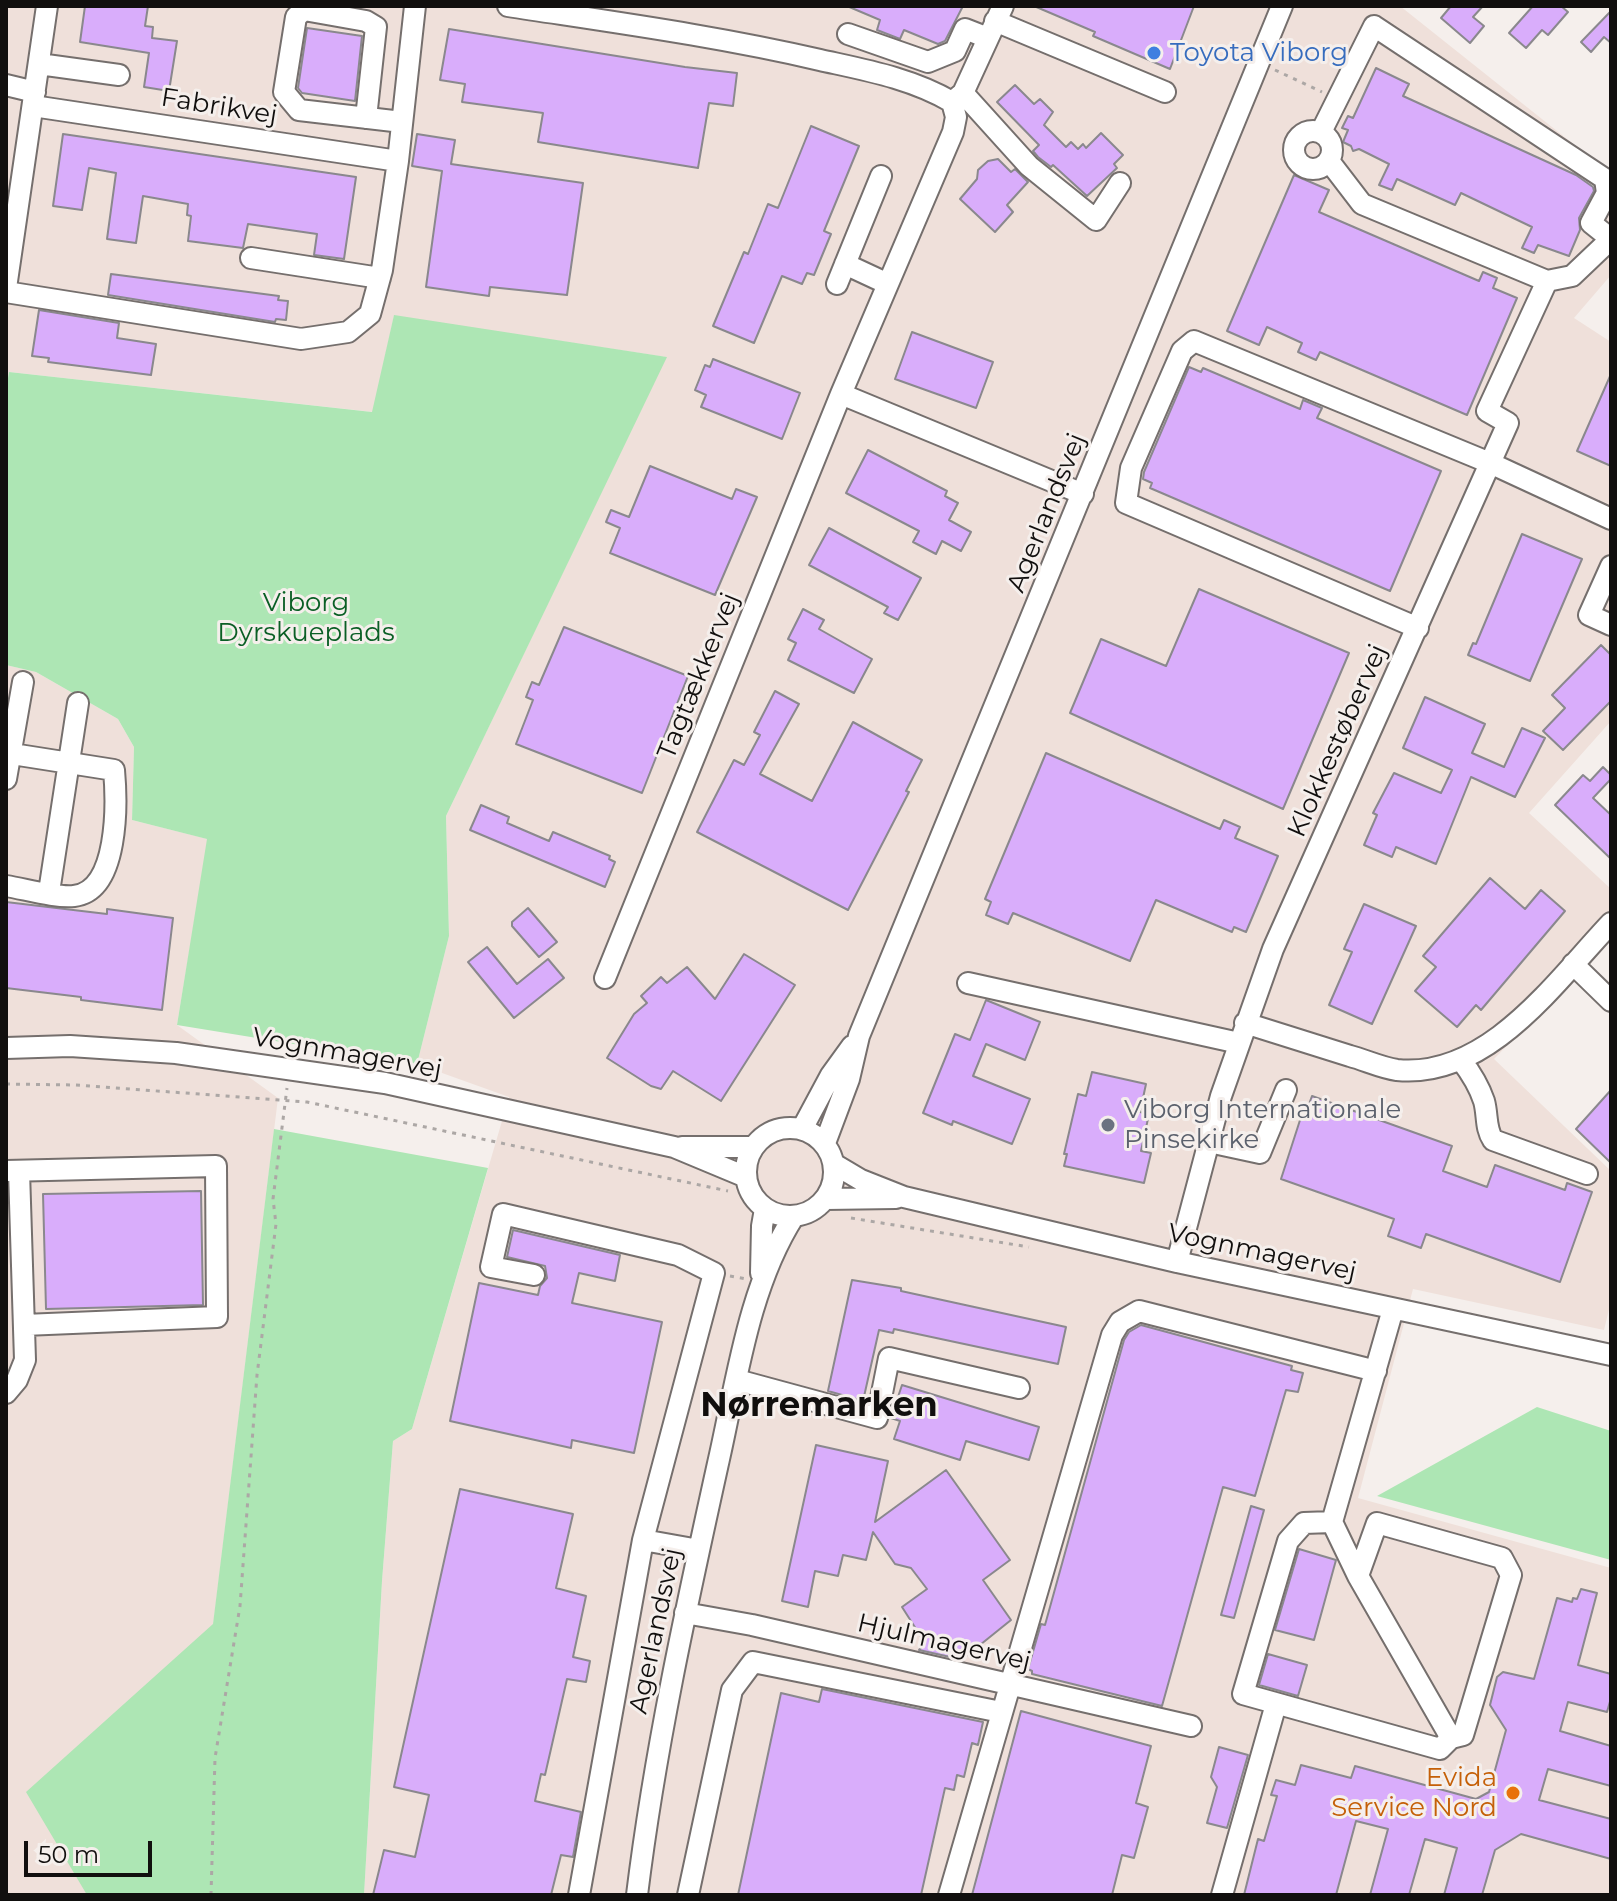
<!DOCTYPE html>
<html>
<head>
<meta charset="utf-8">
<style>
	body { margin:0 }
	#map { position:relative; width:1617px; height:1901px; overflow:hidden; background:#f5efec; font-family:Montserrat,sans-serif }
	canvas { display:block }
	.frame { position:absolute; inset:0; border:8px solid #110f0e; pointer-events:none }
	.scale { position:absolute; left:24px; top:1841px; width:128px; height:36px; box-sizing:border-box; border:4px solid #110f0e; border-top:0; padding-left:10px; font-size:24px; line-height:28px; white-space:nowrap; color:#110f0e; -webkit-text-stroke:6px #f5efec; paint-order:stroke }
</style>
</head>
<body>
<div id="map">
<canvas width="1617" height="1901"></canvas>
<div class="frame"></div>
<div class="scale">50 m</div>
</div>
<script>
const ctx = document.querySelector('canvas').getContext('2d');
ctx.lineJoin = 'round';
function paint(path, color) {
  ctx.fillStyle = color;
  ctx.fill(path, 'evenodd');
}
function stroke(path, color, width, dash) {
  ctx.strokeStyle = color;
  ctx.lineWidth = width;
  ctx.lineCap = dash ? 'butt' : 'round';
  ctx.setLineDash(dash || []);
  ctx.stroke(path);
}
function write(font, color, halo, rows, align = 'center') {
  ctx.font = font + ' Montserrat,sans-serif';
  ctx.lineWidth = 6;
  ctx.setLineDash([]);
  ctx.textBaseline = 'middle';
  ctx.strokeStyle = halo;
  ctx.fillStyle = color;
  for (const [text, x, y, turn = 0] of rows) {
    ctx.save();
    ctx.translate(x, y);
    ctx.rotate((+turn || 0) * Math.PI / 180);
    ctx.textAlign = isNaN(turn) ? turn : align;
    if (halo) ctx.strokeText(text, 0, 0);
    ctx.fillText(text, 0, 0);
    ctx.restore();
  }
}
paint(new Path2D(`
	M6,6H1400L1611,174V275L1574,318L1611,342V721L1529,813L1611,889V939L1494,1059L1611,1171V1301L1604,1330L1413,1289L1358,1498L1611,1568V1895H364L382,1581L393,1441L412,1429L509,1097L417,1064L449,936L446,816L666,357L394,316L373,412L9,372L6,390Z
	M6,665L36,672L118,719L134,747L132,820L208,839L177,1025L278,1098L180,1895H6Z`), '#efe0da');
paint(new Path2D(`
	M394,315L667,357L446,816L449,936L417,1064L177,1025L207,839L132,820L134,747L118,719L36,672L6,665V390L9,372L372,412Z
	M274,1129L488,1168L412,1429L393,1441L382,1581L364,1895H87L26,1792L213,1624Z
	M1537,1407L1611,1431V1560L1377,1496Z`), '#ade6b4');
const building = new Path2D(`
	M85,6H148L145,26L153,27L152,38L177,41L169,91L144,87L149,53L80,42Z
	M847,6H963L945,41L938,44L904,30L900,39L877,30L880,20Z
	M1034,6H1194L1170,69L1093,36L1095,32Z
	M1451,6H1483L1473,17L1484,26L1470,43L1441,18Z
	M1533,6H1561L1568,12L1548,35L1542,30L1526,48L1509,33Z
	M1611,11V43L1604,37L1591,52L1581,42Z
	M307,28L362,36L355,101L302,93L298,88Z
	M449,29L685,67L737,73L733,106L709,103L698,168L538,142L543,113L462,102L465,84L440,80Z
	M1376,68L1409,84L1403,96L1576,175L1593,187L1594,191L1579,218L1580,230L1569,256L1538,245L1534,253L1522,248L1532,227L1461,193L1455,205L1397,179L1392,190L1379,185L1389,164L1359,149L1353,151L1351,146L1343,142L1348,130L1342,128L1348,116L1353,118Z
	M1015,85L1034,104L1040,99L1053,112L1044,125L1066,147L1071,142L1078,149L1083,144L1086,148L1101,133L1123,155L1114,164L1117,168L1087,196L1053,165L1051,167L1038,157L1033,151L1039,145L997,102Z
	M811,126L859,146L824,231L831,234L814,275L807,273L802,284L782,276L754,343L713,326L744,252L748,254L768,204L778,208Z
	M63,134L356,177L344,259L314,255L317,234L248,224L243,248L188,241L191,216L187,215L188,204L143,196L136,243L107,239L116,173L89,168L82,210L53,206Z
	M417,134L455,140L451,164L583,183L567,295L490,287L489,296L426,287L442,171L412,166Z
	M998,159L1011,172L1015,169L1028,182L1007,205L1013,212L995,232L960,199L977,179L978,170L988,161Z
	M1294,175L1329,190L1319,212L1479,281L1483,272L1497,278L1493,288L1517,298L1467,415L1320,352L1316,360L1298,352L1302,343L1267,327L1259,345L1227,331Z
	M111,274L279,296L278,300L288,301L286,320L276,319L275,322L108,295Z
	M39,310L119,323L117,338L156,344L151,375L48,362L49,358L32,356Z
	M912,332L993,362L976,408L895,379Z
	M713,359L800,393L782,439L701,407L706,395L695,390L705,365L710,367Z
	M1189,367L1201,372L1203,368L1300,409L1303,400L1322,408L1317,418L1441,471L1390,591L1150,488L1152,483L1143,479L1144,472Z
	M1611,374V466L1577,451Z
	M868,450L947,491L945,496L958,503L949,520L971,532L961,551L942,541L936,554L913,542L919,531L846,493Z
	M650,466L732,499L736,489L757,497L715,595L610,553L620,528L606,522L611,510L629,517Z
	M829,528L921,578L898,620L884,613L888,607L809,565Z
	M1522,534L1582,559L1530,681L1468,655L1473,643L1476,644Z
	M1199,589L1349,653L1283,809L1070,713L1101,639L1166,666Z
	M803,609L824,620L819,629L872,659L854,693L788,660L796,643L788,639Z
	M564,627L688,676L642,793L516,744L533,700L526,697L532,682L539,685Z
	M1601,645L1611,655V701L1563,750L1543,731L1565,708L1552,695Z
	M775,691L799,704L760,774L812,801L853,722L922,760L906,791L909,792L848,910L697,832L734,760L744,765L760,735L754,732Z
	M1425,697L1485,724L1472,753L1504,767L1522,728L1545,738L1515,797L1471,777L1436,864L1396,847L1392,857L1364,845L1377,815L1373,813L1394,773L1441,793L1452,770L1403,748Z
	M1046,753L1220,829L1224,820L1240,827L1235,838L1278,856L1246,932L1234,927L1232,932L1156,900L1130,961L1013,913L1008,924L986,915L991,902L985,899Z
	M1603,767L1611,775V779L1593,798L1611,815V859L1555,805L1583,775L1590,781Z
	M481,805L509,817L507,823L549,841L553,832L610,856L609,859L615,862L605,887L470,830Z
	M1490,878L1525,909L1541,890L1565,911L1481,1010L1476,1005L1457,1027L1415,991L1436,967L1423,956Z
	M6,902L107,914V909L173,918L162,1010L81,1000V997L6,988Z
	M1364,904L1416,926L1372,1024L1329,1005L1352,952L1344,949Z
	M528,908L557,942L539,957L512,926V922Z
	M487,947L517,984L548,959L564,978L514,1018L468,962Z
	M744,954L795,985L721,1101L673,1071L661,1089L651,1086L607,1058L634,1014L647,1003L641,996L661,977L667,983L687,967L715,999Z
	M986,1000L1040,1022L1025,1060L986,1044L973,1076L1030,1099L1012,1144L953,1121L952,1125L923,1113L955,1034L970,1040Z
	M1092,1072L1146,1084L1140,1112L1149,1114L1141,1151L1151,1153L1144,1183L1064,1166L1067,1154H1064L1078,1094L1086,1096Z
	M1611,1090V1163L1576,1129Z
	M1312,1096L1452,1146L1443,1171L1487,1187L1495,1165L1565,1190L1567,1183L1592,1192L1560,1282L1426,1234L1421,1248L1388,1236L1394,1219L1281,1179L1301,1117L1304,1118Z
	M201,1191L203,1305L46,1309L43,1194Z
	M513,1230L620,1255L615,1281L579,1273L572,1303L662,1322L634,1453L572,1440L571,1448L450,1421L479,1283L538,1295L540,1286L547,1278L545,1266L507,1257Z
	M852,1280L901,1288V1291L1066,1327L1058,1364L894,1329L893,1333L879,1330L863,1401L828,1391Z
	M1141,1325L1292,1366L1291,1370L1303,1373L1298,1392L1286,1390L1255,1496L1223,1487L1162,1706L1032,1674V1671L1028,1669L1041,1624L1045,1625L1124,1340L1129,1332Z
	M902,1385L1039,1427L1029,1460L966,1441L960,1460L894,1439L900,1421L891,1418Z
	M816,1445L888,1461L875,1522L946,1470L1010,1560L983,1580L1011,1620L965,1657L960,1656L959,1659L919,1650L925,1643L902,1607L927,1589L911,1568L895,1564L873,1532L866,1560L843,1555L838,1576L815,1571L808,1607L782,1601Z
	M460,1489L573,1514L556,1588L586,1596L573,1657L590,1661L586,1682L567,1679L545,1775L541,1774L535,1801L581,1812L573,1857L561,1855L551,1895H373L384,1850L415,1857L429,1795L394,1787Z
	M1251,1506L1264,1510L1234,1618L1221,1615Z
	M1299,1549L1336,1560L1314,1640L1275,1630Z
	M1581,1589L1597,1593L1578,1665L1611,1674V1698L1607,1712L1568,1702L1560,1731L1611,1746V1786L1548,1769L1539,1800L1611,1819V1859L1521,1834L1495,1850L1482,1895H1444L1457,1848L1425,1839L1409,1895H1370L1388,1829L1356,1821L1336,1895H1244L1258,1839L1264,1841L1277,1796L1271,1795L1276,1780L1295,1785L1301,1765L1351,1778L1355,1766L1476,1799L1489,1792L1506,1730L1490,1705L1497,1677L1503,1672L1534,1679L1557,1598L1572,1602L1573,1598L1577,1599Z
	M1268,1654L1307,1665L1298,1696L1259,1685Z
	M822,1689L983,1722L978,1745L972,1743L964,1777L957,1775L954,1790L945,1788L921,1895H738L781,1693L819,1702Z
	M1021,1711L1151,1746L1136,1803L1148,1807L1134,1858L1122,1855L1112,1895H972Z
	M1219,1747L1248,1755L1227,1828L1207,1823L1217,1787L1211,1777Z`);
paint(building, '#d9adfb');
stroke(building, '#8a888d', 2);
const minor = new Path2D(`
	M508,6C612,22 717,36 820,60C865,70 911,78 952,102
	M995,21L1165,92
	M848,34L928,62L955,51L965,29L988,38
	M39,64L119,75
	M6,85L35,92
	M963,93L1029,166L1096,220L1120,183
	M33,106L398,161
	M366,118L376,27L366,21L304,10L296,17L284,92L299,110L402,122
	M1294 150a19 19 0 1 1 38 0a19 19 0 1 1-38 0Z
	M1321,132L1374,26L1605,179L1607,193L1591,223L1611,239L1572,276L1547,281
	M251,258L380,278
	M845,264L888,284
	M837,284L881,176
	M6,288L47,6
	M6,292L301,339L348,332L370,314L382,270L398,161L415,6
	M841,394L1083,494
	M1611,566L1589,615L1611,625
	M1418,628L1126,503L1131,468L1182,351L1194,341L1490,463L1611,519
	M6,753L114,770C117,803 119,891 74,896C56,898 25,889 6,886
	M6,779L23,682
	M49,892L78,703
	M1573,964L1611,1001
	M605,978L841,394L953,132L956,117L952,102L963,93L1003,6
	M968,983L1239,1043
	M1245,1023C1280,1034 1315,1045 1350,1056C1365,1060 1382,1068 1397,1070C1488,1079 1555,982 1611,923
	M6,1048L70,1046L176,1053L385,1083L674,1147L746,1177
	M1461,1060C1471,1073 1479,1086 1484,1101C1488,1115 1485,1128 1493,1140L1587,1174
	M746 1172a44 44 0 1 1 88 0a44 44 0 1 1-88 0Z
	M802,1129L831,1075L852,1046
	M1209,1142L1260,1153L1286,1090
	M825,1143L849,1079L859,1036L1282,6
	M682,1147H753
	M834,1164L861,1180L904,1197L1177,1262L1611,1355
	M6,1171L216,1166L217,1317L24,1325
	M826,1199L896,1198
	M1177,1262L1221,1096L1273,949L1508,423L1487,411L1547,281L1362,204L1329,161
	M761,1273L762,1226L765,1209
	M534,1275L491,1267L503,1214L678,1255L714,1273L643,1540L579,1895
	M1393,1309L1332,1522L1358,1576L1451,1738
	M737,1380L877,1418L889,1358L1019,1388
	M6,1393L17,1380L25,1360L19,1171
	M1332,1522L1304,1523L1288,1541L1243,1694L1440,1749L1451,1738L1463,1735L1511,1575L1502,1558L1377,1523L1358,1576
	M643,1540L699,1550
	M685,1613L752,1625L1191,1726
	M637,1895C655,1748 687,1604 719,1459C737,1379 749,1286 794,1216
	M688,1895L732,1690L753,1662L1001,1712
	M949,1895L1112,1335L1120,1322L1139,1311L1376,1371
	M1222,1895L1276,1704`);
stroke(minor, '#756f6d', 24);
stroke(new Path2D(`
	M1275,70L1322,92
	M6,1084L76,1085L307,1102L728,1191
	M851,1218L1029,1247
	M730,1276L746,1279
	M211,1895L215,1758L240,1606L257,1375L276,1224L273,1199L287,1088`), '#aca7a5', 3, [4, 6]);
stroke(minor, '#fff', 20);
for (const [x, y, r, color] of [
	[1154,53,8,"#3f7fe0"],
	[1108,1125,8,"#6b7280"],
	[1513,1793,8,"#e8710a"]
]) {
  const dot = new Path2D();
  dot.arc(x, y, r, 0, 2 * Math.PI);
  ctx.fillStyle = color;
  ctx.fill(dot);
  stroke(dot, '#f5efec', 3);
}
write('26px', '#366cbe', '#f5efec', [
	["Toyota Viborg",1170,53]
], 'left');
write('26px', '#110f0e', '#f5efec', [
	["Fabrikvej",219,107,9],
	["Agerlandsvej",1047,513,-68],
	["Tagtækkervej",699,676,-68],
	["Klokkestøbervej",1338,741,-66],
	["Vognmagervej",347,1054,10],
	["Vognmagervej",1262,1253,12],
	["Agerlandsvej",656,1631,-78],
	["Hjulmagervej",944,1643,13]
]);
write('26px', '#0a5f25', '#f5efec', [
	["Viborg",306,603],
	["Dyrskueplads",306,633]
]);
write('26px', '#5b616d', '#f5efec', [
	["Viborg Internationale",1124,1110],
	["Pinsekirke",1124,1140]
], 'left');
write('26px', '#c56008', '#f5efec', [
	["Evida",1497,1778],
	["Service Nord",1497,1808]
], 'right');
write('bold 34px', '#110f0e', '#f5efec', [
	["Nørremarken",819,1406]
]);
</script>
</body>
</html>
